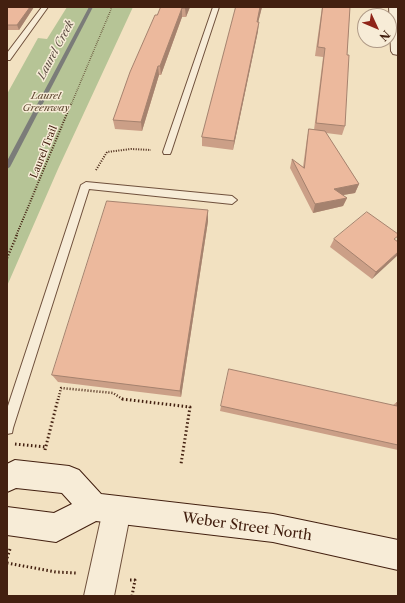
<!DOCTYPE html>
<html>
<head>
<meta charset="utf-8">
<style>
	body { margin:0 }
	#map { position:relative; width:405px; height:603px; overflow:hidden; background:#f2e1c1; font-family:"Libre Caslon Text",serif }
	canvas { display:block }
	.frame { position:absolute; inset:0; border:8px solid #432010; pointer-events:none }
	.north { position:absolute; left:357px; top:8px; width:40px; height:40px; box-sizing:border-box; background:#f7ecd7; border:1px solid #af9a87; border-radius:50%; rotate:134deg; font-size:11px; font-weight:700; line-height:16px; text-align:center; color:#432010 }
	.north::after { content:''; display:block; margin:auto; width:14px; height:18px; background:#8f2418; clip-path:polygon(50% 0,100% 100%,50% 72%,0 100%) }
</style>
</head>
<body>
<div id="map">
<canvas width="405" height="603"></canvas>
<div class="frame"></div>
<div class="north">N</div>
</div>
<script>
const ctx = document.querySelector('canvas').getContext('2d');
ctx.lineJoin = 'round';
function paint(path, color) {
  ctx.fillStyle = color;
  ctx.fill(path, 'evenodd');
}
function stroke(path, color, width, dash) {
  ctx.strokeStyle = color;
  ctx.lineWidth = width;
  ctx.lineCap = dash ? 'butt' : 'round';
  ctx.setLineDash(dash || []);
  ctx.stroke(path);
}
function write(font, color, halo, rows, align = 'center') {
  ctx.font = font + ' "Libre Caslon Text",serif';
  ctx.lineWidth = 3;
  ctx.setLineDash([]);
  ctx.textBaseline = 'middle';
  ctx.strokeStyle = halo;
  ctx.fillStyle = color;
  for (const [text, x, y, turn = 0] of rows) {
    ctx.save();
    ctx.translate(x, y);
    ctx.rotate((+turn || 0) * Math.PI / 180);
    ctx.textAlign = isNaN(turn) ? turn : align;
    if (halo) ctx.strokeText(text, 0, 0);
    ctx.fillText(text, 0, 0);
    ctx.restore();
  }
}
paint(new Path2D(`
	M67,7H133L58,169L7,286V94L38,38L47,39Z`), '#b6c496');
paint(new Path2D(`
	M89,7H93L10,167L7,169V161Z`), '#7b7c79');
const service = new Path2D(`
	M42,7H48L10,60H7V53Z
	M213,7H219L171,152L170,154H164L163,152Z
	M86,182L232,196L237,200L232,204L89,189L13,428L12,433L7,434V409L81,185Z`);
const minor = new Path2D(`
	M389,7H398V55L393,54L391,51Z
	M117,496L127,500L131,510L114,596H84L103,510L107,500Z`);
const secondary = new Path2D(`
	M15,460L69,466L79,470L101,494L273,514L398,540V570L273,542L96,521L56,542L7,535V507L54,513L72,504L62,493L16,488L7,492V464Z`);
stroke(service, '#6f503c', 2);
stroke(minor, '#6f503c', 2);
stroke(secondary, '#432010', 2);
stroke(new Path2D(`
	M71,105L112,7`), '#432010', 1.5, [0.5, 1.5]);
stroke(new Path2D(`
	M96,170L107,152L131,149L151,150
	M16,236L71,104`), '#432010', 2, [1, 1.5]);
stroke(new Path2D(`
	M7,258L17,235
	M58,400L61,388L113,393L124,400`), '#432010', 2.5, [1, 2]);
stroke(new Path2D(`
	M122,399L190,407L181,464
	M15,444L46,447
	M45,450L58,399
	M7,558L10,549
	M7,563L56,572L76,573
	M130,580H135L132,596`), '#432010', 3, [1.5, 2.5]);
paint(service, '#f7ecd7');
paint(minor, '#f7ecd7');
paint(secondary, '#f7ecd7');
paint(new Path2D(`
	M7,7H34L19,30H7Z
	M161,7H190L186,17H182L161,75H159L142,131L115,129L113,120Z
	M236,7H262L258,22V31L233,150L202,146V137Z
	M322,7H350L347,55L345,126L342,135L326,133L359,184L355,193L343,195L347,198L343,206L313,213L290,168L292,159L303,167L307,138L309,129L314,130L323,57L315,56Z
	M208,210V221L181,397L58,382L52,375Z
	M334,239L396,240L398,242L372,279L330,247Z
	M397,402H398V450L220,411L221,406L393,405Z`), '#cb9f87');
paint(new Path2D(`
	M30,7H34L19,30L17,25Z
	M186,7H190L186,17L185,8Z
	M260,7H262L256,31L257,22Z
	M182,8V17L161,75L160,66Z
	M259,22L258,31L233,150L234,141Z
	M158,66L159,75L142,131L141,122Z
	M359,184L355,193L331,197L334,189Z
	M347,198L343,206L313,213L315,204Z
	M208,210V221L181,397L180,391Z
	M398,252V255L372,279L376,272Z`), '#a5826e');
const building = new Path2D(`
	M7,7H30L17,25H7Z
	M161,7H186L185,8H182L160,66H158L141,122L113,120L130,72L155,15H157Z
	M236,7H260L257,22H259L234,141L202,137Z
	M323,7H350L347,55H349L345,126L316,123L325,48L318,47Z
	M309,129L325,131L359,184L334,189L347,198L315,204L292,159L304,168Z
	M107,201L208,210L180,391L52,375Z
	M367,212L398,234V236L394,239L398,242V252L376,272L334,239Z
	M229,369L397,406V402H398V445L221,406Z`);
paint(building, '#ecb99d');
stroke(building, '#a5826e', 1);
write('italic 10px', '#604932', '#f7ecd7', [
	["Laurel",46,96],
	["Greenway",46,108]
]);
write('10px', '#432010', '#f7ecd7', [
	["Laurel Trail",44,152,-68]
]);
write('italic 11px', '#5f4e45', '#f7ecd7', [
	["Laurel Creek",56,50,-62]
]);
write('14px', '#432010', '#f7ecd7', [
	["Weber Street North",247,527,8]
]);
</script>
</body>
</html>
